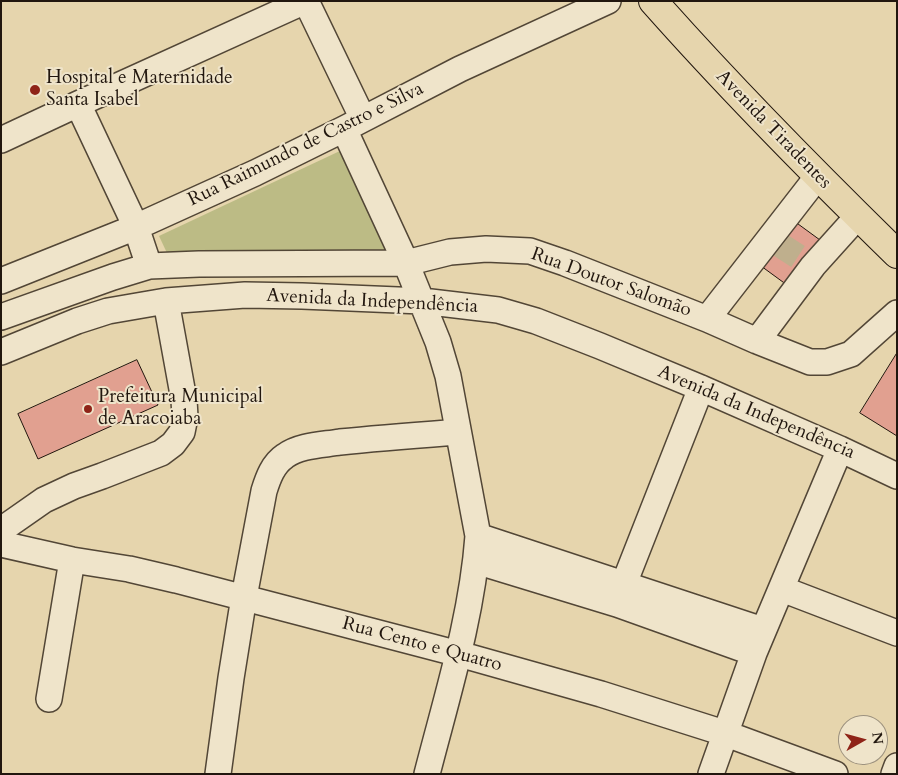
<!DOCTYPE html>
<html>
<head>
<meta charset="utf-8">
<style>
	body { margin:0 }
	#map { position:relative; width:898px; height:775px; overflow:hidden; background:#e6d5ad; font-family:Cardo,serif }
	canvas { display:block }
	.frame { position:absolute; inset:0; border:2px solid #21160e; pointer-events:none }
	.north { position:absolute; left:838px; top:715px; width:50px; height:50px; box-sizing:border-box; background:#efe4ca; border:1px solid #9d927f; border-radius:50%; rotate:83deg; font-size:14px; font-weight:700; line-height:20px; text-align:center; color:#21160e }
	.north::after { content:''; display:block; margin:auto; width:18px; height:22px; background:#8f2418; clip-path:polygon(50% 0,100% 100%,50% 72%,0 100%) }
</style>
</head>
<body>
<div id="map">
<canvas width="898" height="775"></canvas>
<div class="frame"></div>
<div class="north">N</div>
</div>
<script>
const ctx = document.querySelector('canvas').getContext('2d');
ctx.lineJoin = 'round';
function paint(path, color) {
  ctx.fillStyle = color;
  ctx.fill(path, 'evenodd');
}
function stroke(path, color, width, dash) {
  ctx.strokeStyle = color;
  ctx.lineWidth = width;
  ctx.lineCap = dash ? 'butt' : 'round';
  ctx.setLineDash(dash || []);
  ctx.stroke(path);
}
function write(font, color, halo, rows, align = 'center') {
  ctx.font = font + ' Cardo,serif';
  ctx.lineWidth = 4;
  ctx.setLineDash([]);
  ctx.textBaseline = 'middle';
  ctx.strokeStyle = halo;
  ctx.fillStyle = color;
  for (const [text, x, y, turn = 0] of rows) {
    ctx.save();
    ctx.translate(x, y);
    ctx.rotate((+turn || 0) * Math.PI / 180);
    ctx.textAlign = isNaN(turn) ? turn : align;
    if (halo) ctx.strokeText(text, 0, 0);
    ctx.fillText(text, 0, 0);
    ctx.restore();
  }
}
paint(new Path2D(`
	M342,150L389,257L167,253L159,236Z`), '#bcbb85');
const building = new Path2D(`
	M794,221L820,240L787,285L761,266Z
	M897,353V436L860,413Z
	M137,360L158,405L38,459L18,414Z`);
paint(building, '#e1a090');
stroke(building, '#21160e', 1);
stroke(new Path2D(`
	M777,243L805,261`), '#bfaf8d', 25, [25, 12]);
const minor = new Path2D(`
	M306,1L363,119
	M78,104L136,227L149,266
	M344,129L406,263L438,342L448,376L478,536C472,617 447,696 427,774
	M1,140L78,104L305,1
	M1,281L136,227L255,173L344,129L460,69L608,1
	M1,317L113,277L149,266L199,264L406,263L450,252L486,249L530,251L565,263L707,319L757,341L810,362H827L851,354L897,313
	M707,319L818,176
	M757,341L813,266L858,216
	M1,352L77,321L108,311L166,301L245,295L302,296L422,301L498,310L536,321L600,346L701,388L840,449L897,476
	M1,530L44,500L74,486L102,476L161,453L173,444L182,432L185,417L184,400L166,301
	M478,536L763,630
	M1,544L72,560L129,569L176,580L459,654L601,694L724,733L835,774
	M476,561L617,604L754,653
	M782,589L897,633
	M618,599L701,388
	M49,699L72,560
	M218,774L231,678L244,597L264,491C268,478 273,464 285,456C300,445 322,445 340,442C379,438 419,435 458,432
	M711,774L754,653L840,449
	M894,774L897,766`);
const major = new Path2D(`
	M653,1C731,89 813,172 897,254`);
stroke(minor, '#524636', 28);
stroke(major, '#21160e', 30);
stroke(minor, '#efe4ca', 25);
stroke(major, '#e6d5ad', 28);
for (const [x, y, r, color] of [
	[35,90,6,"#8f2418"],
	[88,409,5,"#8f2418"]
]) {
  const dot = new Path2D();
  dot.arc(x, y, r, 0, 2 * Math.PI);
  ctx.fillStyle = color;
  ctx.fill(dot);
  stroke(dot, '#efe4ca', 2);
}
write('19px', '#21160e', '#efe4ca', [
	["Hospital e Maternidade",46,79],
	["Santa Isabel",46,101],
	["Prefeitura Municipal",98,398],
	["de Aracoiaba",98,420]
], 'left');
write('19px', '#21160e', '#efe4ca', [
	["Avenida Tiradentes",773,130,46],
	["Rua Raimundo de Castro e Silva",306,145,-26],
	["Rua Doutor Salomão",611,283,20],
	["Avenida da Independência",372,302,3],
	["Avenida da Independência",756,413,23],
	["Rua Cento e Quatro",422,645,15]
]);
</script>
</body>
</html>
